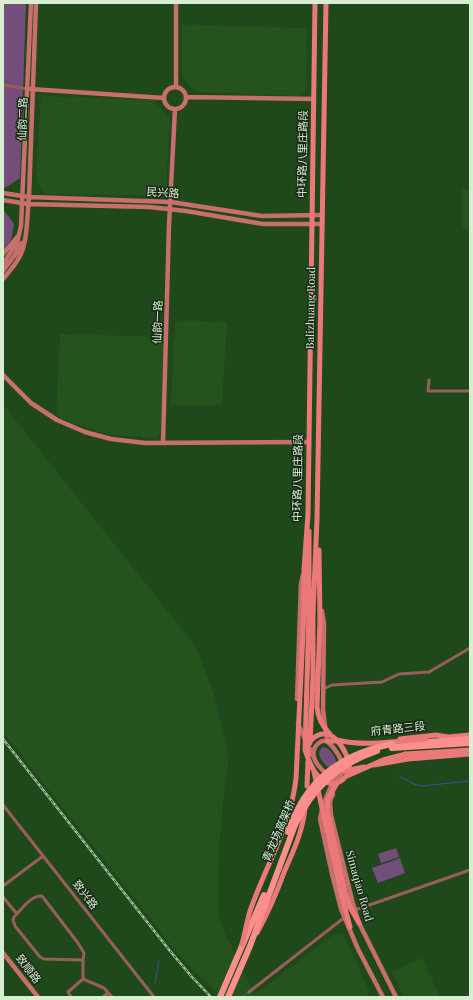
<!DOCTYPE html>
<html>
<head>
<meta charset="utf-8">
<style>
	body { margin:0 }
	#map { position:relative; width:473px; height:1000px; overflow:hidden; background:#20491b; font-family:"Playfair Display",serif }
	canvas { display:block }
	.frame { position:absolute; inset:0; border:4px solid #d7eed3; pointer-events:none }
</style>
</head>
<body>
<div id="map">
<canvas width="473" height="1000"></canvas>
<div class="frame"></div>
</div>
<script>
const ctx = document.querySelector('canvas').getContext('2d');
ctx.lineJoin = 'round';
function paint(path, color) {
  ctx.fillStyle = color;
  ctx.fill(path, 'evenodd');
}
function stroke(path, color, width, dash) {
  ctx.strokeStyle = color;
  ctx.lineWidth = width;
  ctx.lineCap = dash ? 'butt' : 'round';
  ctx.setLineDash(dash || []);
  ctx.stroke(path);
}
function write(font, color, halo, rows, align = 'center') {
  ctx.font = font + ' "Playfair Display","Noto Sans SC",serif';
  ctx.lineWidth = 3;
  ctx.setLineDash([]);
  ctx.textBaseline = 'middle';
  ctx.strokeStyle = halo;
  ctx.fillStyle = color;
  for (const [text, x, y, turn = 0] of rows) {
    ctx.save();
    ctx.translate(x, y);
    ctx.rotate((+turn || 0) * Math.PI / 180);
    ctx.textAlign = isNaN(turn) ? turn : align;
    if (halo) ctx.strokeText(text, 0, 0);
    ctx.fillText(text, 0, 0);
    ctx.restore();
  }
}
paint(new Path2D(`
	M182,25L307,28L306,91L299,96L196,92L182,77Z
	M41,96L153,100L170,118L166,188L156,196L46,194L36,182Z
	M462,189H470V230H462Z
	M175,321L227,322L222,405H171Z
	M60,334L163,337L161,433L156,438L110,435L65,420L56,414Z
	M3,404L196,647L213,692L229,758L224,792L218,862V916L224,932L228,939L255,995L334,934L344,936L370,993L364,997H221L180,956L3,732Z
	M422,958L440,997H404L392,972Z`), '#24531e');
paint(new Path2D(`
	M3,3H26L20,178L5,188L3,187Z
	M3,209L14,224L11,240L3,250Z
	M323,747C330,748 337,757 336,765L329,768C323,763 314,753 323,747Z
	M396,848L399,857L381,863L378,854Z
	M400,858L405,873L378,883L372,868Z`), '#744e7a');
stroke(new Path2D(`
	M399,776L414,784L421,786L470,781
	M155,983L159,961`), '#345593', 1);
stroke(new Path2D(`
	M243,997L249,992`), '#3b6237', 3, [3, 1.5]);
stroke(new Path2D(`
	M3,85L27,89
	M429,380L428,391H470
	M323,689L332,685L382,682L399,674L429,672L470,648
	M3,805L154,997
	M3,886L43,856
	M3,897L17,914
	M355,910L470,870
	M83,960L44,959L40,957L15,926L13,920L14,917C22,909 31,895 42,896L78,943L84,953L83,960V979L104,988L112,997
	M249,992L345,917
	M71,997L68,992L83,979
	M103,997L108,993`), '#985e5d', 3);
stroke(new Path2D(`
	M176,3V86
	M164 98a11 11 0 1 1 22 0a11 11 0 1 1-22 0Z
	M30,89L164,98
	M187,97L314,99
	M3,193L29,197L171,202L262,216L322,215
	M3,200L28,204L149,207L186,211L263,224H322
	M3,254L19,235
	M3,264L17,243L21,226L31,3
	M3,271L15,255L22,243
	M3,279C9,272 16,264 20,256C28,240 27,214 29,197L36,3
	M3,375L31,403L57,420L85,432L111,439L145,443L308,442
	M163,443L169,225L175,109
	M322,611L324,623L323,710L327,741
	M297,699L301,584L303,575
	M298,724L313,756
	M322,741H327C335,748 343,760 344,771L338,776C326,780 300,752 322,741Z
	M335,777L323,805L320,819L332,874L341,909L358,949L383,997
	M337,783L341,775
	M333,794L330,801L331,815L353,904L359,923L396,997
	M3,953L38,997`), '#c86e6d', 4.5);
stroke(new Path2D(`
	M319,550L320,621
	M304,612V569L308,514L315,3
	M309,613V531
	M313,613L317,519L326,3
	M400,739L436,735L448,737L470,735
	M327,741H340
	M406,754L470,750
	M374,765L408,759L470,754
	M344,771L364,767
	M337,783L328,799L327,810L345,892L350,907L359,923
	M345,908L350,927
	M257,933C268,913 277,892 285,870C294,850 303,830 305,808`), '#ec7979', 5);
stroke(new Path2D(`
	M398,744L470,739
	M392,748L470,743
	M220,997L264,895
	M228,997L250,946L295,825`), '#fe8f8d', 6);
const rail = new Path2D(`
	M3,739L170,951L192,977L211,997`);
stroke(rail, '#a1bd9c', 2.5);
stroke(rail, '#182a16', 1, [3]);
stroke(new Path2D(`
	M320,621L317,707C318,718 322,726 330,734
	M337,740C365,747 397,741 426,739
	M310,743L313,678V613
	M308,758C308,754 307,750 308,746C311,737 322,731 330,735C339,739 347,754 349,763C352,777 336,789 324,781C313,774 309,761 305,750L309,613
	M314,772L341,893L345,908
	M347,776L383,760L406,754
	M307,786L308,761
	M242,944C245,933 247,921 250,911C266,865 290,828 296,779L304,612`), '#ec7979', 5);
stroke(new Path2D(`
	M295,825C312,788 338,764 377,751
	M288,832C305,781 340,754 392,744`), '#fe8f8d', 6);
write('11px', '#d7eed3', '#182a16', [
	["仙韵二路",23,119,-88],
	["中环路八里庄路段",303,154,-89],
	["民兴路",163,193,4],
	["Balizhuang Road",311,308,-89],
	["仙韵一路",158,322,-88],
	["中环路八里庄路段",298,478,-89],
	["府青路三段",398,729,-6],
	["青龙场高架桥",279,831,-67],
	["Simaqiao Road",359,886,74],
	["致兴路",85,895,52],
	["致顺路",28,969,52]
]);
</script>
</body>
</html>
